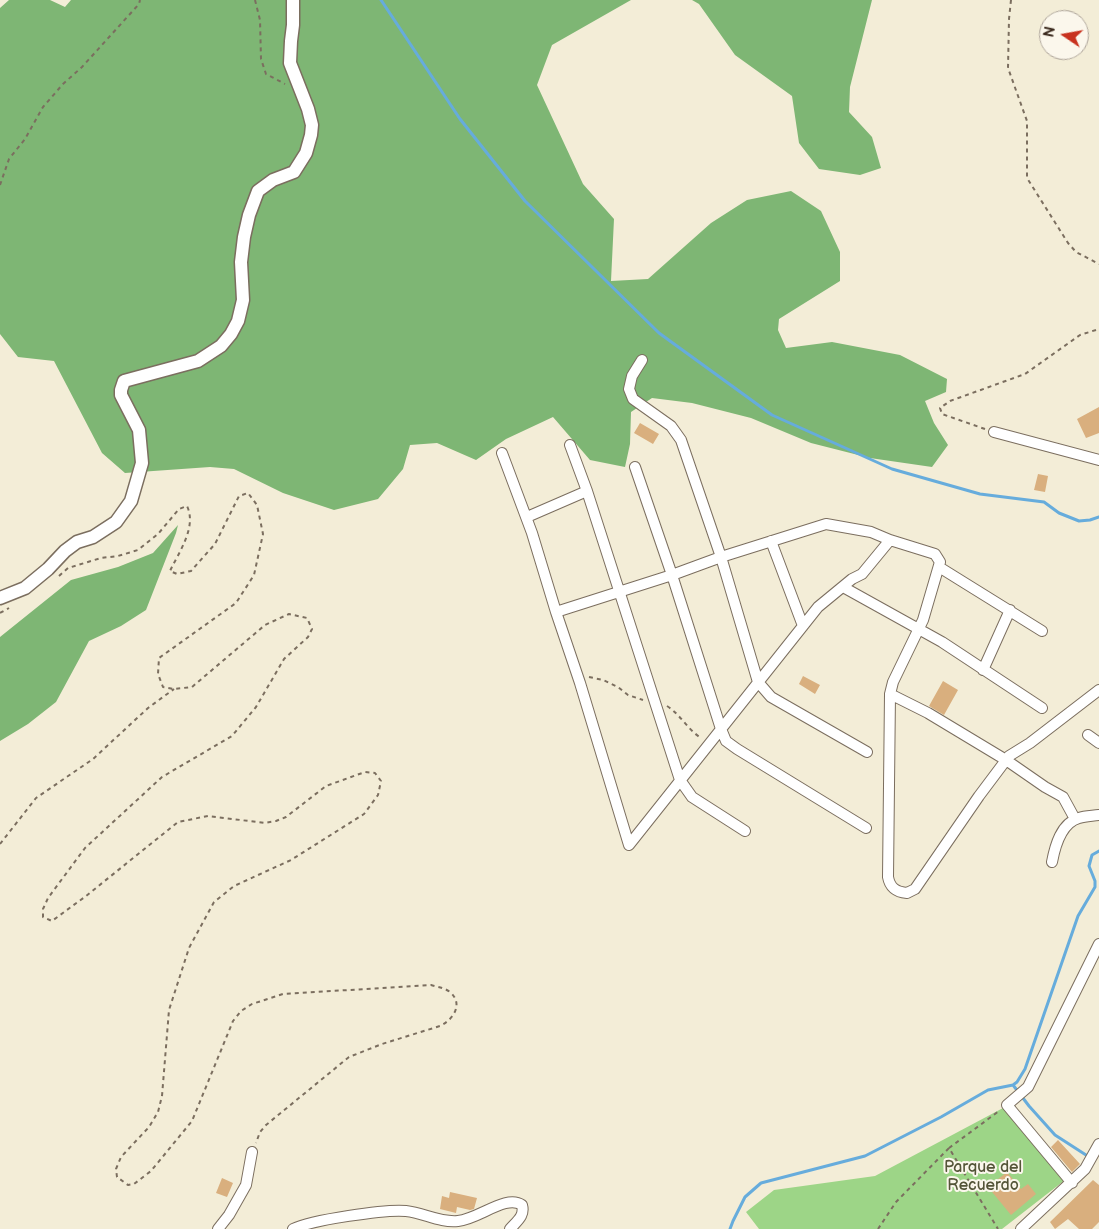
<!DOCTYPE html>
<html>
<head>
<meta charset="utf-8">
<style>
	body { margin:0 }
	#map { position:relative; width:1099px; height:1229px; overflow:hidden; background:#f3edd7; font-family:"Balsamiq Sans",sans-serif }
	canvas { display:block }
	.north { position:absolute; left:1039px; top:10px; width:50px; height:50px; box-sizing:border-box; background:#fbf7ec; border:1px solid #aea59a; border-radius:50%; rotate:282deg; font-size:14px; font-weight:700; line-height:20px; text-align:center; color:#3b2a1e }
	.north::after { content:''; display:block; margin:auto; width:18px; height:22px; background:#c8321e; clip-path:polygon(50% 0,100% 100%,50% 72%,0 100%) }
</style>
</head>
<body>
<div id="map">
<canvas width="1099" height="1229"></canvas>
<div class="north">N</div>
</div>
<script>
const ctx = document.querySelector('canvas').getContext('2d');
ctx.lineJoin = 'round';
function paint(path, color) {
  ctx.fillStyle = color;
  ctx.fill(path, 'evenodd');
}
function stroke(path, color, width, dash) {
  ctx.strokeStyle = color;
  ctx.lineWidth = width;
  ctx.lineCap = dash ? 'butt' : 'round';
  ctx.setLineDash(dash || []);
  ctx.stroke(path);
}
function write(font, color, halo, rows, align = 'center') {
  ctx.font = font + ' "Balsamiq Sans",sans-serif';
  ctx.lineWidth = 4;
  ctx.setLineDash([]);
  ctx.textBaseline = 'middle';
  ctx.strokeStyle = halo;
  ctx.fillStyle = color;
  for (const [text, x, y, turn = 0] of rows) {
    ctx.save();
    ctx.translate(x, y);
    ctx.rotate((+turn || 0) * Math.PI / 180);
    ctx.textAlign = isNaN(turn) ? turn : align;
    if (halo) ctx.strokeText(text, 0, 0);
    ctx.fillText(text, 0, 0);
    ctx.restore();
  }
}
paint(new Path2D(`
	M1003,1108L1065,1180L1002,1229H759L746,1212L774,1190L875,1176Z`), '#9dd587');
paint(new Path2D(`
	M9,0H50L65,7L71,0H631L552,45L537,85L583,184L614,219L611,281L648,279L711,223L747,200L791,191L821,211L840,252V281L779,319L778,330L786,348L832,342L900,355L947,379L946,392L925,401L934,423L948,445L932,467L870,458L811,443L751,418L692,403L652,398L631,412L630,444L625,467L590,460L553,417L506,439L476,460L437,443L410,445L403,469L378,499L334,510L283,493L234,469L210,467L125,473L102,453L54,361L18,357L0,334V8Z
	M692,0H872L850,87L849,112L872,137L881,168L860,175L819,169L799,143L792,96L735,55L699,4Z
	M178,525L176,533L146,610L121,626L89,641L56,702L28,724L0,741V637L71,580L118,567L153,553Z`), '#7eb674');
stroke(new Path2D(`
	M381,0L460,119L525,201L659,333L772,415L892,469L980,494L1044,502L1059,513L1079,521L1090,520L1099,517
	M1013,1085L1029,1106L1055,1135L1086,1155
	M730,1229L733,1221L745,1197L761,1183L865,1156L941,1117L988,1090L1013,1085L1017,1082L1025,1069L1078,916L1095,887V881L1089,866L1092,855L1099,851`), '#66acdc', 3);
paint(new Path2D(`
	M1099,407V433L1086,438L1077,419Z
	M640,423L659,434L653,444L634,433Z
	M1038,474L1048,476L1045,492L1034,490Z
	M803,676L820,685L815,694L799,684Z
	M943,681L958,690L944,715L929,706Z
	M1058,1140L1080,1164L1072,1172L1051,1147Z
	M1007,1172L1021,1189L1028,1184L1036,1194L1011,1215L988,1187Z
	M222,1178L233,1183L227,1197L216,1193Z
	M1093,1180L1099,1185V1222L1092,1229H1079L1068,1219L1055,1229L1050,1222Z
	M450,1192L477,1198L474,1209L470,1210L457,1207L456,1213L440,1209L442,1196L449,1198Z`), '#d9af7e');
const minor = new Path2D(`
	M642,360L632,376L629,389L633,399L671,426L681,440L721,557L758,682L771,697L867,752
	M994,432L1099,460
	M570,445L587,491
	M502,453L532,533L556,612L672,575L721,557L826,524L871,532L890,540
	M635,467L672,575L721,729L726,741L737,749L866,828
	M527,517L587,491L680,780L692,797L745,831
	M771,541L803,626
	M939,567L1042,631
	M843,587L942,642L1042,708
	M556,612L580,683L629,845
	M983,670L1010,610
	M890,694L928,713L1006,760L1045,787L1063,797L1075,819
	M1088,735L1099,743
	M629,845L818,607L852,579L862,574L890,540L935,554L940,562L923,620L893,682L890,694L888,877C890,888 896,892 907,893L915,889L979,796L1009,756L1030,743L1099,690
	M1052,862C1055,846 1061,823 1079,818C1085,816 1093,816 1099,815
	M1072,1183L1007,1105L1028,1087L1099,944
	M218,1229L229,1215L246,1185L252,1152
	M293,1229C311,1220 386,1209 406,1211C424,1213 440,1223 458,1221C479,1219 506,1194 522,1205C525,1216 517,1221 510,1229
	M1021,1229L1085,1169L1099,1144`);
const tertiary = new Path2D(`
	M0,598L25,588L48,569L65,551L77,542L93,537L116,522L131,501L142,463L139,430L121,395V390L124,381L198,361L221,346L231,334L238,321L243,300L241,262L244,237L249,215L258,191L273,180L294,172L306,153L311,135L312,125L308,109L290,63L291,41L293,25V0`);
stroke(minor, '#7b6e5f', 12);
stroke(tertiary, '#7b6e5f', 15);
stroke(new Path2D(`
	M255,0L260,20L261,59L266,74L285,84
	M1011,0L1009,19L1008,68L1027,121V178L1068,243L1076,252L1099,264
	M0,185L9,159L25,139L43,107L63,84L82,67L139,4L140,0
	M985,429L942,414L940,408L950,401L1025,374L1080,335L1099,329
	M59,576L68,568L101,558L118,556L138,550L158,534L179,509L187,506C197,527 179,552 170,571L177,574L191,571L215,544L239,496L248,493L257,505L263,534L254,575L236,603L159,658L158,674L163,687L174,689L192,687L265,625L289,614L307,618L312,629L308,637L284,659L256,707L232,736L162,777L85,848L48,898L43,909V917L52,921L86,896L178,822L208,816L265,823L276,821L286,817L326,786L365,772L375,773L381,781L378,795L364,814L291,860L234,886L214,902L189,948L169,1010L162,1096L158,1112L149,1127L121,1157L116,1169L117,1177L128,1185L134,1184L151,1171L192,1121L233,1021L241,1011L252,1004L283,994L431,985C438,987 445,988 450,992C464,1004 453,1020 440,1026L382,1044L349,1057L266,1125L260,1132L256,1143
	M0,613L9,608
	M589,677L603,680L618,687L628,695L643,700
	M667,706C681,715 687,729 701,738
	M0,844L36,798L93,759L148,708L174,689
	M949,1148L999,1111
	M878,1229L896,1202L949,1148L998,1229`), '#7b6e5f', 2, [4, 4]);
stroke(minor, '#fff', 10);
stroke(tertiary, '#fff', 12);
write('16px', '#545538', '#fbf7ec', [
	["Parque del",983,1168],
	["Recuerdo",983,1186]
]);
</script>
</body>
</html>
